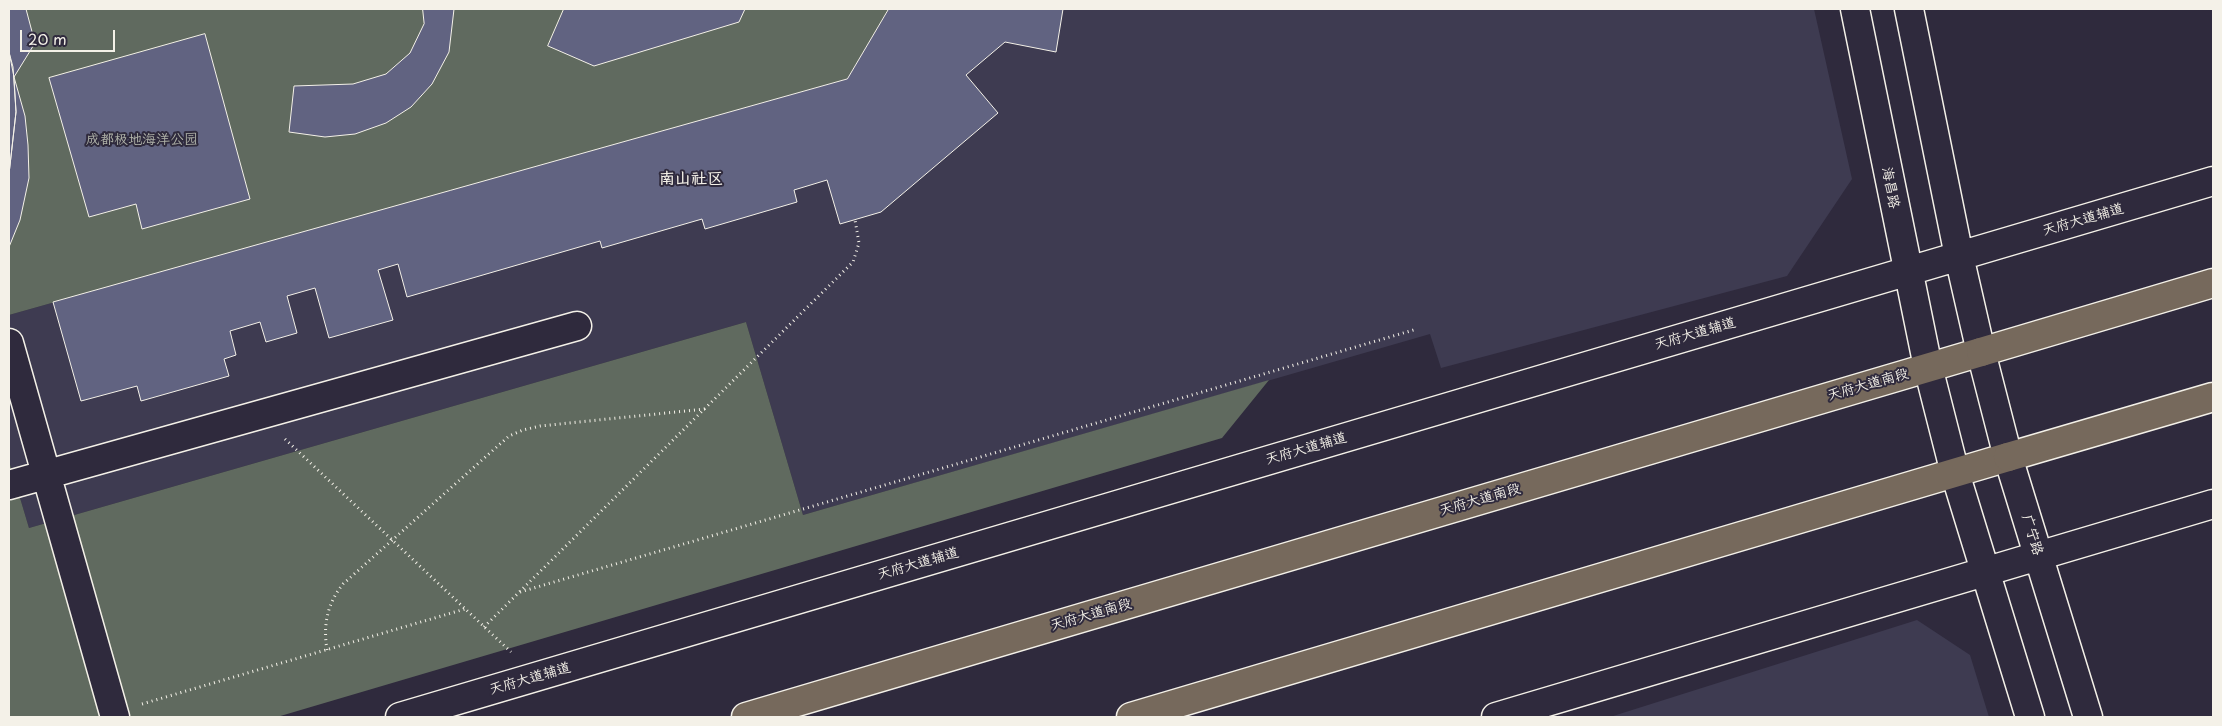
<!DOCTYPE html>
<html>
<head>
<meta charset="utf-8">
<style>
	body { margin:0 }
	#map { position:relative; width:2222px; height:726px; overflow:hidden; background:#2f2a3d; font-family:"Playpen Sans",sans-serif }
	canvas { display:block }
	.frame { position:absolute; inset:0; border:10px solid #f4f1e8; pointer-events:none }
	.scale { position:absolute; left:20px; top:30px; width:95px; height:22px; box-sizing:border-box; border:2px solid #f4f1e8; border-top:0; padding-left:6px; font-size:15px; line-height:18px; white-space:nowrap; color:#f4f1e8; -webkit-text-stroke:4px #2f2a3d; paint-order:stroke }
</style>
</head>
<body>
<div id="map">
<canvas width="2222" height="726"></canvas>
<div class="frame"></div>
<div class="scale">20 m</div>
</div>
<script>
const ctx = document.querySelector('canvas').getContext('2d');
ctx.lineJoin = 'round';
function paint(path, color) {
  ctx.fillStyle = color;
  ctx.fill(path, 'evenodd');
}
function stroke(path, color, width, dash) {
  ctx.strokeStyle = color;
  ctx.lineWidth = width;
  ctx.lineCap = dash ? 'butt' : 'round';
  ctx.setLineDash(dash || []);
  ctx.stroke(path);
}
function write(font, color, halo, rows, align = 'center') {
  ctx.font = font + ' "Playpen Sans","LXGW WenKai TC",sans-serif';
  ctx.lineWidth = 4;
  ctx.setLineDash([]);
  ctx.textBaseline = 'middle';
  ctx.strokeStyle = halo;
  ctx.fillStyle = color;
  for (const [text, x, y, turn = 0] of rows) {
    ctx.save();
    ctx.translate(x, y);
    ctx.rotate((+turn || 0) * Math.PI / 180);
    ctx.textAlign = isNaN(turn) ? turn : align;
    if (halo) ctx.strokeText(text, 0, 0);
    ctx.fillText(text, 0, 0);
    ctx.restore();
  }
}
paint(new Path2D(`
	M889,9H1814L1852,179L1787,276L1441,368L1430,334L803,515L746,322L29,528L9,461V315L847,79Z
	M1917,620L1970,655L1989,717H1610Z`), '#3e3b51');
paint(new Path2D(`
	M9,9H889L847,79L9,315Z
	M746,322L803,515L1269,380L1222,438L277,717H9V461L29,528Z`), '#606a5f');
const building = new Path2D(`
	M9,9H26L35,43L14,77L9,52Z
	M423,9H454L449,52L432,84L411,107L386,123L355,134L325,137L289,132L294,86L353,84L386,74L410,53L424,24Z
	M564,9H745L739,22L594,66L548,46Z
	M889,9H1063L1056,52L1005,42L966,75L998,113L881,212L840,224L827,180L794,190L797,202L705,229L702,219L602,248L600,241L407,297L398,264L378,270L393,320L329,338L315,288L287,296L297,333L266,342L260,322L230,331L236,355L224,359L229,376L141,401L137,386L81,401L53,302L847,79Z
	M205,34L250,199L142,229L136,204L89,217L49,78Z
	M9,52L13,67L16,112L9,174Z
	M14,77L25,116L28,145L29,178L20,220L9,247V174L16,112Z`);
paint(building, '#616381');
stroke(building, '#f4f1e8', 1);
const minor = new Path2D(`
	M1855,9L1928,367L1955,473L2030,717
	M1909,9L1959,256L1981,352L2008,457L2088,717
	M9,343L115,717
	M9,485L577,326
	M400,717L2213,181
	M1496,717L2213,504`);
const major = new Path2D(`
	M746,717L1981,352
	M1131,717L2008,457`);
const highway = new Path2D(`
	M1981,352L2213,283
	M2008,457L2213,397`);
stroke(minor, '#f4f1e8', 31);
stroke(major, '#f4f1e8', 31);
stroke(highway, '#f4f1e8', 31);
stroke(new Path2D(`
	M285,439L511,652
	M520,592L1417,329
	M484,627L853,262L859,243L855,220
	M327,650C323,625 327,604 343,584L509,436L523,430L540,426L705,409
	M142,704L465,609`), '#f4f1e8', 3, [1, 4]);
stroke(minor, '#2f2a3d', 28);
stroke(major, '#76695c', 28);
stroke(highway, '#76695c', 28);
write('14px', '#b1b4aa', '#2f2a3d', [
	["成都极地海洋公园",142,140]
]);
write('14px', '#f4f1e8', '#2f2a3d', [
	["海昌路",1890,188,79],
	["天府大道辅道",2083,220,-16],
	["天府大道辅道",1695,334,-16],
	["天府大道南段",1868,385,-16],
	["天府大道辅道",1306,449,-16],
	["天府大道南段",1480,500,-16],
	["广宁路",2032,535,73],
	["天府大道辅道",918,564,-16],
	["天府大道南段",1091,615,-16],
	["天府大道辅道",530,679,-16]
]);
write('bold 16px', '#f4f1e8', '#2f2a3d', [
	["南山社区",691,180]
]);
</script>
</body>
</html>
